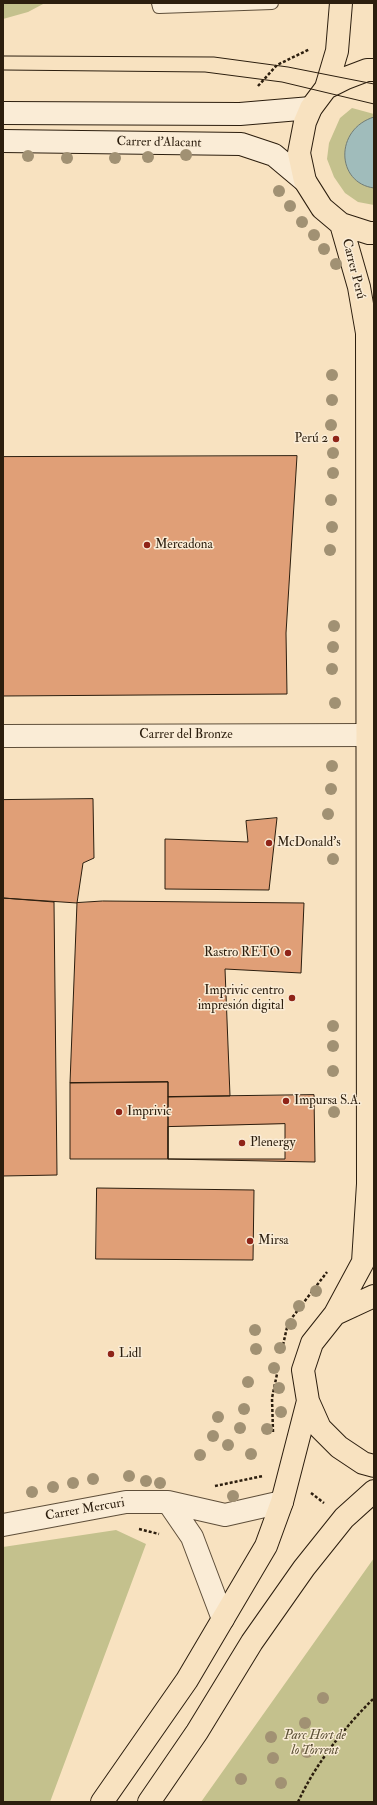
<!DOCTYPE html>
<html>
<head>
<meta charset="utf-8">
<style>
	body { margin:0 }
	#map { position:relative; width:377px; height:1805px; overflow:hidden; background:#f8e2c0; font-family:"IM FELL Double Pica",serif }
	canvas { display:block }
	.frame { position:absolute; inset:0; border:4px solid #2c1e0e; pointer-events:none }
</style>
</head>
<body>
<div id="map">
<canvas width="377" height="1805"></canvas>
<div class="frame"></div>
</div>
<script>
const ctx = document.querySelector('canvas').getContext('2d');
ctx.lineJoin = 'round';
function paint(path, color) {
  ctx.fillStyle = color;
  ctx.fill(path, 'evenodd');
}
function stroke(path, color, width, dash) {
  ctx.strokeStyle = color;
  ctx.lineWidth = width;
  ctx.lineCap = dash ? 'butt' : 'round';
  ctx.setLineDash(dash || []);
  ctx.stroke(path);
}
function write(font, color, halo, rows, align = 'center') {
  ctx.font = font + ' "IM FELL Double Pica",serif';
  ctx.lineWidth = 3;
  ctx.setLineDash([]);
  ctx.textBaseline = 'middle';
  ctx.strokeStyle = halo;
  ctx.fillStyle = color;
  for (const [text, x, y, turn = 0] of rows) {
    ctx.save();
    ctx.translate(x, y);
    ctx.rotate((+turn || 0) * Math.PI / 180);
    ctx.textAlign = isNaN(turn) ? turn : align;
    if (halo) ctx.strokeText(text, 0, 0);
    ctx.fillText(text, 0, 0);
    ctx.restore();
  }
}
paint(new Path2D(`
	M3,3H45L28,12L3,19Z
	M352,108L374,114V205L358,202L345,193L334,177L327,159L329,143L340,118Z
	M116,1530L146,1544L50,1802H3V1547Z
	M374,1558V1802H201Z`), '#c4c18d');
const water = new Path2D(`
	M374,117V188C336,183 334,129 374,117Z`);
paint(water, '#a0bcbb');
stroke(water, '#727d76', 1);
const building = new Path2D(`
	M297,456L286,633L287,694L3,696V457Z
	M93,799L94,858L83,863L77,903L3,898V800Z
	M277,818L269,890L165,889V839L248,842L246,821Z
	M3,898L54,902L57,1175L3,1176Z
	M103,901L304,903L301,973L225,969L230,1096L168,1097V1082L70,1083L77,903Z
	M168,1082V1159H70V1083Z
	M314,1095L315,1162L168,1159V1097Z
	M285,1124V1159H168V1127Z
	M97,1188L254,1190L253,1260L96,1259Z`);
paint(building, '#e09f77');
stroke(building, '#2c1e0e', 1);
const service = new Path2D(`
	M158,3L159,7L272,3`);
const minor = new Path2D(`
	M3,736L368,735
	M168,1502L192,1537L223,1619
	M3,1525L126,1502H168L225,1515L282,1502`);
const secondary = new Path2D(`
	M3,113L240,114L311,108
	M3,141L241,144L274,155L305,181`);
const primary = new Path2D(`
	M374,70H367L346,78L326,88L311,108L305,122L299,153L305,181L322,208L341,224L369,233H374
	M326,88L337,51L341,3
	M374,1296L335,1314L312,1343L303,1370L308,1401L320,1428L339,1447L363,1463L374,1466
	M335,1314L363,1262L368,1184L367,333L359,287L341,224
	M102,1802L187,1680L266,1546L282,1502L308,1401
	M149,1802L197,1732L252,1642L304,1568L344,1518L374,1491`);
stroke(service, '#5f4f3a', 14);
stroke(minor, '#5f4f3a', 24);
stroke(secondary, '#2c1e0e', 24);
stroke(primary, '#2c1e0e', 24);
stroke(new Path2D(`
	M258,86L277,65L310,49
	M283,1345L288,1323L327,1272
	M273,1432L272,1398L277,1374
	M215,1486L263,1476
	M311,1493L324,1503
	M139,1529L159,1534
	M298,1802C316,1763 344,1728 374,1698`), '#2c1e0e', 2.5, [3, 2]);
stroke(service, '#faecd6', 12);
stroke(minor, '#faecd6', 22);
stroke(secondary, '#faecd6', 22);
stroke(primary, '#f8e2c0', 22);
stroke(new Path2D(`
	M3,56L214,57L288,67L374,84
	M3,70L205,72L282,82L374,104`), '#2c1e0e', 1);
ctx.fillStyle = '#a19173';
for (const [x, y] of [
	[186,155],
	[28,156],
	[148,157],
	[67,158],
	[115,158],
	[279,191],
	[290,206],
	[302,222],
	[314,235],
	[324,249],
	[336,264],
	[332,375],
	[332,400],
	[331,425],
	[333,453],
	[333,473],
	[331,500],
	[332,527],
	[330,550],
	[334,626],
	[333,647],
	[332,669],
	[335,703],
	[332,766],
	[331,789],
	[328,814],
	[333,859],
	[333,1026],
	[333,1046],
	[333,1071],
	[334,1112],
	[316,1291],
	[299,1306],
	[291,1324],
	[255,1330],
	[280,1348],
	[256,1349],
	[274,1368],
	[248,1382],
	[279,1388],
	[244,1409],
	[281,1412],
	[218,1417],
	[240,1428],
	[267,1429],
	[213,1436],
	[228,1445],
	[251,1454],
	[200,1455],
	[129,1476],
	[93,1479],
	[146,1481],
	[73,1483],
	[160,1483],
	[53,1487],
	[32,1492],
	[233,1496],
	[323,1698],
	[305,1723],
	[271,1737],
	[307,1752],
	[273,1758],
	[241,1779],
	[281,1783]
]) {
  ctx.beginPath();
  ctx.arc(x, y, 6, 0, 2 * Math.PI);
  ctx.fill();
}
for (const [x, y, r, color] of [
	[336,439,4,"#8f2418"],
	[147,545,4,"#8f2418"],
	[269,843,4,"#8f2418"],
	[288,953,4,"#8f2418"],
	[292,998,4,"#8f2418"],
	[286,1101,4,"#8f2418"],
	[119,1112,4,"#8f2418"],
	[242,1143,4,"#8f2418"],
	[250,1241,4,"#8f2418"],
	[111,1354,4,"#8f2418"]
]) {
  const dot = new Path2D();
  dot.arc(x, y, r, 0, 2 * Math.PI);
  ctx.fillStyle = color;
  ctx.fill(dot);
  stroke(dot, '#faecd6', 1.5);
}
write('13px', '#2c1e0e', '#faecd6', [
	["Carrer d'Alacant",159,143,1],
	["Carrer Perú",353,269,76],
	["Carrer del Bronze",186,735],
	["Carrer Mercuri",85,1510,-10]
]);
write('13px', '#2c1e0e', '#faecd6', [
	["Perú 2",328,439,"right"],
	["Mercadona",155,545],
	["McDonald's",277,843],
	["Rastro RETO",280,953,"right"],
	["Imprivic centro",284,991,"right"],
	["impresión digital",284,1006,"right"],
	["Impursa S.A.",294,1101],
	["Imprivic",127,1112],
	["Plenergy",250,1143],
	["Mirsa",258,1241],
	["Lidl",119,1354]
], 'left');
write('italic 13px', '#5a4f34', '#faecd6', [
	["Parc Hort de",315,1736],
	["lo Torrent",315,1751]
]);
</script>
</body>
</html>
